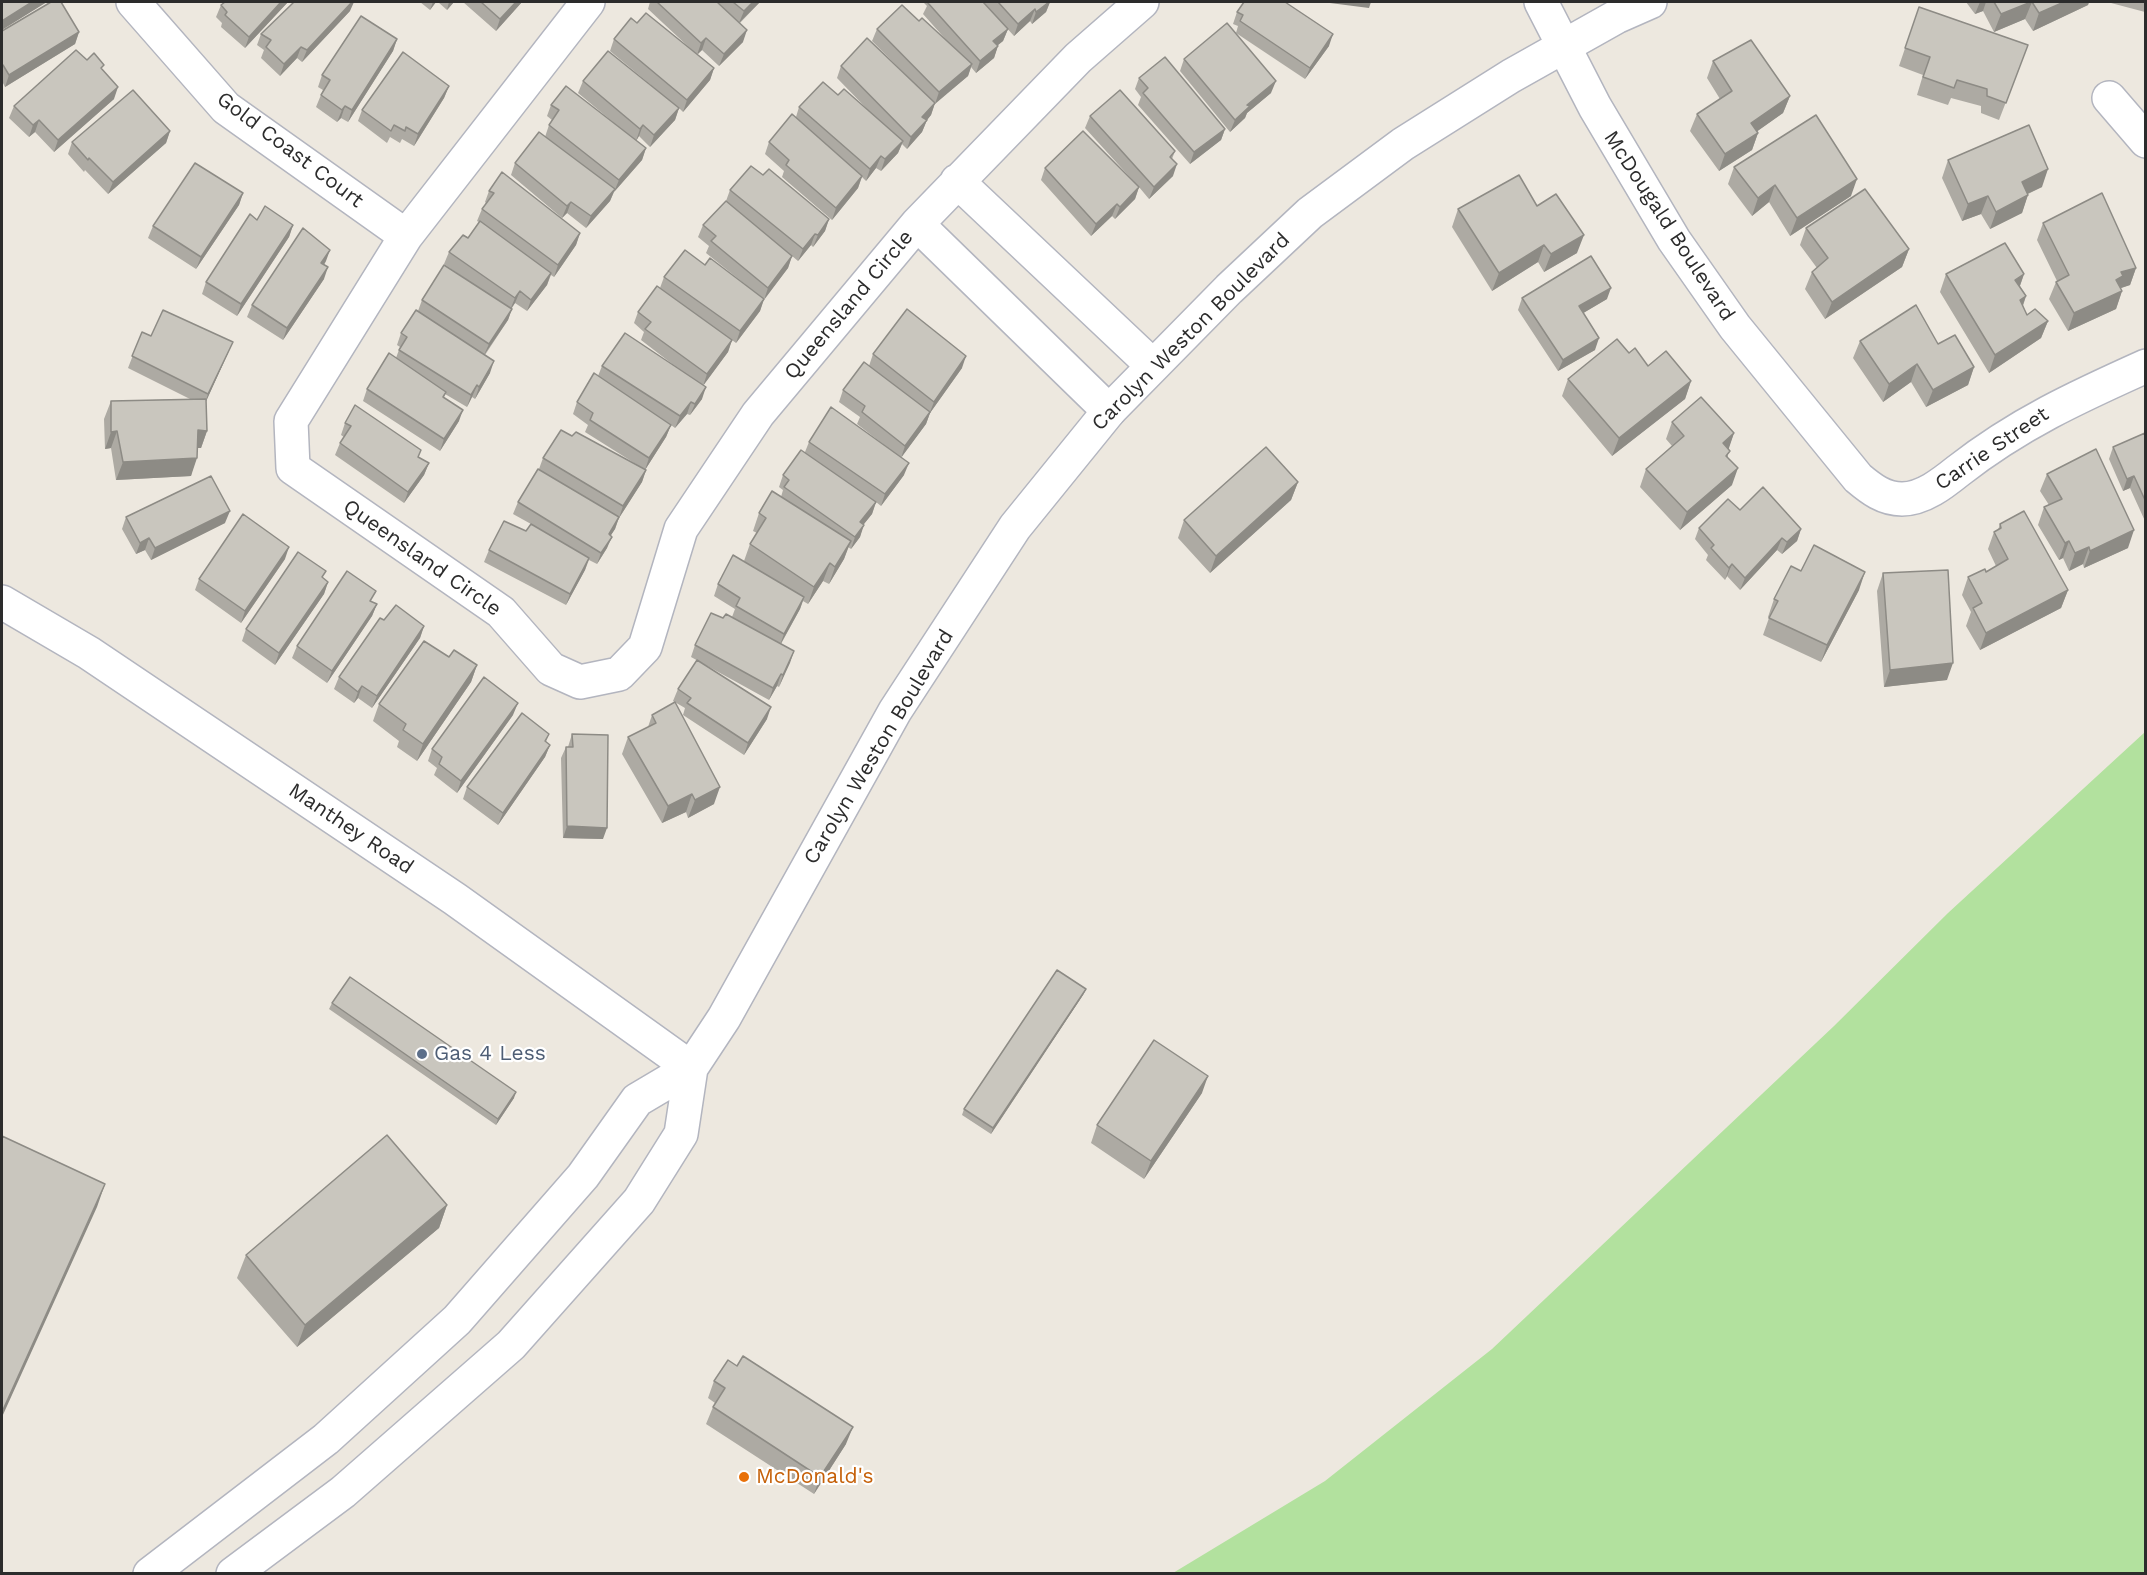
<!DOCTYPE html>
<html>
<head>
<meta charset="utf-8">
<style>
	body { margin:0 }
	#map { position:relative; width:2147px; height:1575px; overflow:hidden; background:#ede8df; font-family:"Work Sans",sans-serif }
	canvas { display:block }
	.frame { position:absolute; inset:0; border:3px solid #2c2c2c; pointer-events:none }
</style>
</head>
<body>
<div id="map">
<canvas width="2147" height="1575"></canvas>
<div class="frame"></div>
</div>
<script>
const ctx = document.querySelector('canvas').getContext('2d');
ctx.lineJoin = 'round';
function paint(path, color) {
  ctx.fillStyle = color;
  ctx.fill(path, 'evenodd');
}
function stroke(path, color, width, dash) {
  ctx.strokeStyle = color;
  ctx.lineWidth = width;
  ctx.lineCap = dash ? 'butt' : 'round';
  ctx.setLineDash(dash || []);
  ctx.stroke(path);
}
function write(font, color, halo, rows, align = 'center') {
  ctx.font = font + ' "Work Sans",sans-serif';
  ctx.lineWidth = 4.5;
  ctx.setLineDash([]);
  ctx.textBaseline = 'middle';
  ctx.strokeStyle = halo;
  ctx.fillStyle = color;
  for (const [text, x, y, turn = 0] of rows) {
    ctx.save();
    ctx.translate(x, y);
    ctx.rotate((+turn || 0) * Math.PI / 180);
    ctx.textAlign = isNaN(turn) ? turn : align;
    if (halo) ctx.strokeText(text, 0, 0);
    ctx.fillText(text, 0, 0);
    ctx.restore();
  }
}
paint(new Path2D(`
	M2145,732V1573H1173L1325,1481L1492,1349L1834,1026L1948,913Z`), '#b2e19e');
const minor = new Path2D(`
	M133,2L226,108L406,236
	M588,2L406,236L291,421L293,468L501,612L551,669L580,682L619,674L645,647L681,529L758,414L917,224L1078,58L1142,2
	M1541,2L1595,107L1674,240L1735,327L1858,478C1871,489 1884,499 1902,499C1923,499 1943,483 1958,471C2018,424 2077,397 2146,366
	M2109,98L2146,141
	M957,181L1152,365
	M917,224L1109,411`);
const tertiary = new Path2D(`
	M2,602L89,653L455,899L691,1068
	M150,1574L326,1439L457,1320L583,1176L637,1100L691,1068
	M233,1574L343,1492L511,1345L639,1201L681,1134L691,1068L724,1018L895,711L1015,527L1109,411L1229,289L1310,213L1403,144L1511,76L1616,17L1650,2`);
stroke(minor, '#b3b5bf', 36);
stroke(tertiary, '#b3b5bf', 36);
stroke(minor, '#fff', 33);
stroke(tertiary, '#fff', 33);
paint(new Path2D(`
	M288,2L245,48L221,27L222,23L216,17L221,5Z
	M420,2H436L430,10Z
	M438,2H454L447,10Z
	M463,2H522L496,31Z
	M650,2H760L740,23L743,42L719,66L702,50L697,54L714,68L710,80L683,112L679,108L675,120L650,147L639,136L636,141L646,148L642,160L614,192L610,201L586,228L567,213L562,218L511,175L515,163L545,137L549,125L552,120L547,116L551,105L631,137L578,93L583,81L651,85L610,51L614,39L637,23L694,52L648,9Z
	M923,2H983L1008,29L1003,41L998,45L994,58L976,73L971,67L968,76L935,103L931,115L927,120L922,132L907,149L902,144L898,153L881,171L876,168L866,181L862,177L858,188L832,220L782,177L784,171L765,154L769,142L796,117L799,107L838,95L871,113L837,78L841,66L913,82L872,41L877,29L919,21L948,42L923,14L927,6Z
	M983,2H1050L1046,12L1032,24L1030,21L1014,36Z
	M1966,2H2089L2088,5L2033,31L2025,19L1994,32L1983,11L1975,14Z
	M2112,2H2145V12L2111,3Z
	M1919,7L2028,45L1999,120L1981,113V106L1951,98L1948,105L1917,95L1923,75L1899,66Z
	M350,11L302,62L297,58L280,76L261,58L264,50L257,45L261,34Z
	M1237,12L1329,46L1305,79L1236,33L1238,26L1233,24Z
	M2,31L79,32L75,44L5,87L2,81Z
	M397,39L393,51L348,122L341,118L337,122L316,107L323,90L318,87L322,75Z
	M1184,59L1271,93L1247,113L1245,118L1230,132L1180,71Z
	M87,60L103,70L114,99L54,152L35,132L29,137L9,118L14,106Z
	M1713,61L1790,96L1783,113L1757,131L1758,133L1752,150L1719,171L1690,131L1697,114L1720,99L1707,78Z
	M1139,78L1225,129L1221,140L1190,164L1138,105L1141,97L1135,89Z
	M449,86L444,98L414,146L402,139L400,143L390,137L387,143L358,121L362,110Z
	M1090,116L1175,151L1172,159L1173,176L1149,199L1139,187L1135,199L1115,219L1112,216L1091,236L1041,180L1045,168L1137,185L1085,128Z
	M170,131L166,143L108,194L85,170L84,172L68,154L72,142Z
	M1948,160L2042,187L2028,194L2022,213L1990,229L1981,214L1962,221L1942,178Z
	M1734,167L1851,196L1790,236L1769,202L1752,216L1728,184Z
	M763,175L829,219L825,231L813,247L811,245L798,261L765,233L792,256L788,268L764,299L760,311L736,343L732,340L728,352L703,385L702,399L690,415L687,414L675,428L671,425L666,437L645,470H646L642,482L619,518L615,529L610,536L607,548L597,564L589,560L585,570L566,605L484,562L489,550L526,531L531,524L513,514L518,502L539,469L543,458L572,436L639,466L585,432L588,425L573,414L577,402L598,376L602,366L680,370L641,340L644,332L634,323L638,312L660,288L664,277L705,265L746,285L706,253L709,246L698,237L703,225L726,201L730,190Z
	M489,191L580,233L576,245L554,277L551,275L547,285L527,311L515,303L512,308L508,320L485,355L490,373L475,399L472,397L467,407L445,394L444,397L459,421L440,451L363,401L367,389L396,358L400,347L397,345L401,333L418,311L422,300L469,281L444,264L449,252L468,238L479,222L477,221L482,209L486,203L485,202Z
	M243,193L239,205L196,269L148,238L153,226Z
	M1537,206L1577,253L1544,272L1538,262L1492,291L1452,227L1458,209Z
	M257,220L293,225L289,237L237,316L202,294L206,282Z
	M2043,223L2136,268L2130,285L2121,288L2122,291L2116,309L2068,331L2049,299L2056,282L2057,281L2037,240Z
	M1806,228L1909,249L1902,267L1825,319L1805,289L1812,272L1817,268L1800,245Z
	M326,261L324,265V279L283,340L247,317L252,305Z
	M1946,274H2024L2020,286L2026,296L2023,306L2027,315L2048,321L2041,338L1989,373L1940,292Z
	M1522,298L1607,299L1583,313L1595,350L1558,371L1518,310Z
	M142,332L151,336L228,353L206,401L207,431L201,448H197L191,476L116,480L111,448L105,449L104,419L111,401L190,399L128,368Z
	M1860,341L1938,344L1974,367L1968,385L1926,407L1911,382L1883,402L1853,358Z
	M1629,353L1648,366L1691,381L1685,399L1612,456L1562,396L1568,379Z
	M873,354L962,368L930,413L926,424L901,457L904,475L881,506L876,502L872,514L863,525L860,537L851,549L848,547L844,559L829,584L823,581L808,604L803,601L800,609L781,644L794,651L779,687L777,686L769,700L691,657L695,645L723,618L732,617L735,609L714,596L718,584L744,561L750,544L757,533L753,531L759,513L781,497L783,490L779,487L783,475L805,452L809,442L892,451L857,424L860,417L839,402L843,390L869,366Z
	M1672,422L1734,433L1728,449V458L1732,485L1680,530L1640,487L1646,469L1672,446L1666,439Z
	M345,423L419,457L429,463L424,475L404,503L335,455L340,443L344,437L341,435Z
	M2145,433V521L2130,488L2123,491L2109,459L2113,447Z
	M2047,474L2128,548L2084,568L2083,564L2069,571L2063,558L2059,560L2038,525L2044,507L2049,505L2040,491Z
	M1298,482L1291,500L1210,573L1178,538L1184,520Z
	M1740,510L1801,529L1797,541L1782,554L1777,550L1740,590L1727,576L1725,580L1706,560L1708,555L1695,539L1699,528Z
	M126,517L225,523L151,560L145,550L136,554L122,529Z
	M2000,524L2068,590L2061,608L1980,650L1966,626L1971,612L1962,595L1968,577L1986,572L1996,566L1988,549L1994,532L1998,530Z
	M285,559L241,623L195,590L199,579Z
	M1801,571L1859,590L1821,662L1763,635L1769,618L1768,617L1774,599Z
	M1883,573L1947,680L1884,687L1877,591Z
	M328,582L324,594L275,665L242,641L246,629Z
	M373,602L377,604L372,616L327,683L292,658L297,646Z
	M384,620L424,626L420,638L372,708L358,698L354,703L334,689L339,677Z
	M449,657L477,665L471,682L417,761L397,747L399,741L373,721L379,704Z
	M678,689L767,719L744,755L683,715L685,708L673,701Z
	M513,715L457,793L434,775L437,768L428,761L432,749Z
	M652,715L714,804L688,818L686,812L662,823L622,754L628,737L648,727Z
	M549,734L546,742L550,745L545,757L498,825L463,799L467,787Z
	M572,734L603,839L563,838L561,758L566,747H568Z
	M1086,989L1083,995L991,1134L962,1115L964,1109Z
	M332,1003L514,1098L496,1125L329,1009Z
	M1202,1093L1144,1179L1091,1143L1097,1125Z
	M447,1205L439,1228L297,1347L237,1278L246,1255Z
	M714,1381L846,1444L814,1494L706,1424L713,1407L715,1403L708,1398Z`), '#adaaa3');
paint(new Path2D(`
	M32,2H47L2,30V21Z
	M281,2H288L245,48L249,37Z
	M352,2H354L350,11L302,62L307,50Z
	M433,2H436L430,10Z
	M449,2H454L447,10Z
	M516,2H522L496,31L500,19Z
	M753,2H760L739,23L744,11Z
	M1050,2L1046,12L1032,24L1036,12Z
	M1322,2H1371L1369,8Z
	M1980,2H1986L1983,11L1975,14Z
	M2032,2L2025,19L1994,32L2001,14Z
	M2064,2H2089L2088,5L2033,31L2039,13Z
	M1035,9L1030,21L1014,36L1018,24Z
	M1008,29L1003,41L988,53L993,41Z
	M747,30L743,42L719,66L724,54Z
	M79,32L75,44L5,87L9,75Z
	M1333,34L1329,46L1305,79L1310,68Z
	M706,38L702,50L697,55L701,43Z
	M397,39L393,51L348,122L352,110Z
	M998,46L994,58L976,73L980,61Z
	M301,47L297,58L280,76L284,64Z
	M972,64L968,76L935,104L939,92Z
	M714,68L710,80L683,112L687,100Z
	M1276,81L1271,93L1247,113L1245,118L1230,132L1235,120L1247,105Z
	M449,86L444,98L414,146L418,134Z
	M118,87L114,99L54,152L58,140Z
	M1790,96L1783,113L1745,140L1751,123Z
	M935,103L931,115L927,120L922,132L907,149L911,137L922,117Z
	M345,106L341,118L337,122L342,110Z
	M679,108L675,120L650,147L654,135Z
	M39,120L35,132L29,137L33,125Z
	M643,125L639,136L636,141L640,129Z
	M1225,129L1221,140L1190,164L1194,152Z
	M170,131L166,143L108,194L113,182Z
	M1758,133L1752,150L1719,171L1725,154Z
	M903,141L898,153L881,171L885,159Z
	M646,148L642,160L614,192L619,180Z
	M881,156L876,168L866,181L870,169Z
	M1177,164L1173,176L1149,199L1154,187Z
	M2048,169L2042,187L2016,199L2022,182Z
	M862,176L858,188L832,220L836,208Z
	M1857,179L1851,196L1790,236L1797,218Z
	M1775,185L1769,202L1752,216L1758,198Z
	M1139,187L1135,199L1115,219L1120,207Z
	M615,189L610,201L586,228L591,216Z
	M243,193L239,205L196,269L201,257Z
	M2028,195L2022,213L1990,229L1996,212Z
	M1988,196L1981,214L1962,221L1968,204Z
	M571,202L567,213L562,218L567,206Z
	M1117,204L1112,216L1091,236L1096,224Z
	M829,219L825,231L813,247L818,235Z
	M293,225L289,237L237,316L241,304Z
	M580,233L576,245L554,277L558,265Z
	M815,234L811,245L798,261L803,249Z
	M1584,235L1577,253L1544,272L1551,254Z
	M1544,245L1538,262L1492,291L1499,273Z
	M1909,249L1902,267L1825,319L1832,302Z
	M330,250L326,261L317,275L321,263Z
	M792,256L788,268L764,300L768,288Z
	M328,267L324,279L283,340L287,328Z
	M2136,268L2130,285L2118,289L2122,291L2116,309L2068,331L2074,313L2116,280L2121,272Z
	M551,273L547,285L527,311L531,300Z
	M2024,274L2018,291L2015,280Z
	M1611,288L1607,299L1575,318L1579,306Z
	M520,291L515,303L510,310L515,298Z
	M2026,296L2020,313V300Z
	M764,299L760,311L736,343L740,331Z
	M512,309L508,320L484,355L489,344Z
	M2048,321L2041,338L1989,373L1995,355Z
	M1599,338L1595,350L1558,371L1563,360Z
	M732,340L728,352L703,386L707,374Z
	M233,342L228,353L204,406L208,394Z
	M966,356L962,368L930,413L926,424L901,458L905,446L930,412L934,402Z
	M494,361L490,373L475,399L479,387Z
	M1917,364L1911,382L1883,402L1889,384Z
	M1974,367L1968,385L1926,407L1933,390Z
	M1691,381L1685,399L1612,456L1619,438Z
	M477,385L472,397L467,407L471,395Z
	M706,387L702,399L690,415L695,404Z
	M691,402L687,414L675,428L680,416Z
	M463,410L459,421L440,451L444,439Z
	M671,425L666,437L645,470L649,458Z
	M198,430L207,431L201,448H191Z
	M117,431L111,448L105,449L111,432Z
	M1734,433L1728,451L1723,443Z
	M197,458L191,476L116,480L123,462Z
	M429,463L424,475L404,503L408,492Z
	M909,463L904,475L881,506L885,494Z
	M1738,468L1732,485L1680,530L1687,512Z
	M646,470L642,482L619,518L623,506Z
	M2134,476L2130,488L2123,491L2127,479Z
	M1298,482L1291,500L1210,573L1216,556Z
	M876,502L872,514L856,534L860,522Z
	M230,511L225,523L151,560L155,548Z
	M619,517L615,529L604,546L609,534Z
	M864,525L860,537L851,549L855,537Z
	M1801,529L1797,541L1782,554L1787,542Z
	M2134,530L2128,548L2084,568L2090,551Z
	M612,537L607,548L597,564L601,553Z
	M149,538L145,550L136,554L140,543Z
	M1782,538L1777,550L1740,590L1745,578Z
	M851,541L844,559L829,584L835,567Z
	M2069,541L2063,558L2059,560L2065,543Z
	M289,547L285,559L241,623L245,611Z
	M2089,547L2083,564L2069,571L2075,553Z
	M589,558L585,570L566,605L570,594Z
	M830,563L823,581L808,604L814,587Z
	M1732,564L1727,576L1725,580L1729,568Z
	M1865,572L1859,590L1821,662L1827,645Z
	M328,582L324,594L275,665L279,653Z
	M2068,590L2061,608L1980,650L1986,633Z
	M804,597L800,609L780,645L784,634Z
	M377,604L372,616L327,683L332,671Z
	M424,626L420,638L372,708L377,696Z
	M794,651L790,663L779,687L783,675Z
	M1953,663L1947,680L1884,687L1890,670Z
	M477,665L471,682L417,761L423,744Z
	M781,674L777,686L769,700L773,688Z
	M362,686L358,698L354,703L358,692Z
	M518,703L513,715L457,793L461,781Z
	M771,707L767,719L744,755L748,743Z
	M550,745L545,757L498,825L503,813Z
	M720,787L714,804L688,818L695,800Z
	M692,794L686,812L662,823L668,806Z
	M567,826L607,828L603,839L563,838Z
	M1086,989L1083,995L991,1134L993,1128Z
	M1208,1076L1202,1093L1144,1179L1151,1161Z
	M516,1092L514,1098L496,1125L498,1119Z
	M105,1184L97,1207L2,1417V1412Z
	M447,1205L439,1228L297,1347L305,1325Z
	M853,1427L846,1444L814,1494L820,1477Z`), '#8d8b85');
const building = new Path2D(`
	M2,2H32L2,21Z
	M51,2H61L79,32L9,75L3,65L2,66V31Z
	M225,2H281L249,37L225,15L227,12L221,5Z
	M294,2H352L307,50L301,47L284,64L266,47L271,40L261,34Z
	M481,2H516L500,19Z
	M657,2H717L747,30L724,54L706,38L701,43Z
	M733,2H753L744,11Z
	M929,2H983L1008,29L993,41L998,46L980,61L928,3Z
	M998,2H1049L1036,12L1035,9L1018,24Z
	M1244,2H1285L1333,34L1310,68L1240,21L1243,15L1237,12Z
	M1994,2H2031L2001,14Z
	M2032,2H2064L2039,13Z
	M902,5L919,21L922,18L972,64L939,92L877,29Z
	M1919,7L2028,45L2006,103L1987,96V89L1957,80L1954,88L1923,77L1930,57L1905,48Z
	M646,13L714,68L687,100L614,39L631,18L637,23Z
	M361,16L397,39L352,110L345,106L342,110L321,95L330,80L322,75Z
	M1227,23L1276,81L1247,105L1250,106L1235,120L1184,59Z
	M867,38L935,103L922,117L927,120L911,137L841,66Z
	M1751,40L1790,96L1751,123L1758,133L1725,154L1697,114L1732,91L1713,61Z
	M76,50L87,60L94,53L104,65L101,68L118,87L58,140L39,120L33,125L14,106Z
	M608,51L679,108L654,135L643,125L640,129L583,81Z
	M403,52L449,86L418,134L406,127L405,131L394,125L391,131L362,110Z
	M1165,57L1225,129L1194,152L1143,93L1148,88L1139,78Z
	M823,82L838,95L844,89L903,141L885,159L881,156L870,169L799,107Z
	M566,86L646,148L619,180L549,125L559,110L551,105Z
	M133,90L170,131L113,182L89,158L88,160L72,142Z
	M1120,90L1175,151L1170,157L1177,164L1154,187L1090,116Z
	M792,114L862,176L836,208L786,165L789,160L769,142Z
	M1816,115L1857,179L1797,218L1775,185L1758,198L1734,167Z
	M2029,125L2048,169L2022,182L2028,195L1996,212L1988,196L1968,204L1948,160Z
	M1083,131L1139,187L1120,207L1117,204L1096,224L1045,168Z
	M539,132L615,189L591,216L571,202L567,206L515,163Z
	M195,163L243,193L201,257L153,226Z
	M751,166L763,175L769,169L829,219L818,235L815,234L803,249L730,190Z
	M502,172L580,233L558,265L482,209L494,193L489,191Z
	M1519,175L1537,206L1556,194L1584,235L1551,254L1544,245L1499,273L1458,209Z
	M1865,189L1909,249L1832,302L1812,272L1828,258L1806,228Z
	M2102,193L2136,268L2121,272L2123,276L2116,280L2122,291L2074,313L2056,282L2069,275L2043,223Z
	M726,201L792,256L768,288L711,241L716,236L703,225Z
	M265,206L293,225L241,304L206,282L250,214L257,220Z
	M480,221L551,273L531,300L520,291L515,298L449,252L463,235L468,238Z
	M303,228L330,250L321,263L328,267L287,328L252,305Z
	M2005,243L2024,274L2015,280L2026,296L2020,300L2027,315L2035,309L2048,321L1995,355L1946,274Z
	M685,250L705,265L710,258L764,299L740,331L664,277Z
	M1591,256L1611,288L1579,306L1599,338L1563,360L1522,298Z
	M444,265L512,309L489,344L422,300Z
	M657,286L732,340L707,374L645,329L651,322L638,312Z
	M1916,305L1938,344L1955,335L1974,367L1933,390L1917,364L1889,384L1860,341Z
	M907,309L966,356L934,402L873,354Z
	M163,310L233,342L208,394L132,356L142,332L151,336Z
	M416,310L494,361L479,387L477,385L471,395L399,350L407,337L401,333Z
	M625,333L706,387L695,404L691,402L680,416L602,366Z
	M1617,339L1629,353L1635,348L1648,366L1666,351L1691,381L1619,438L1568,379Z
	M389,353L446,392L443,397L463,410L444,439L367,389Z
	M864,362L930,412L905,446L862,412L865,406L843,390Z
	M594,373L671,425L649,458L590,420L593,413L577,402Z
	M1701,397L1734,433L1723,443L1730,451L1726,456L1738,468L1687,512L1646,469L1684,436L1672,422Z
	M206,399L207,431L198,430L197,458L123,462L117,431L111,432V401Z
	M355,405L421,450L418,457L429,463L408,492L340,443L351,426L345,423Z
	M831,407L909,463L885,494L809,442Z
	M561,430L572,436L576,432L646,470L623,506L543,458Z
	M2145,433V500L2134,476L2127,479L2113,447Z
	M1266,447L1298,482L1216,556L1184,520Z
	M2096,449L2134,530L2090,551L2089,547L2075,553L2069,541L2065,543L2044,507L2062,499L2047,474Z
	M801,450L876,502L860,522L864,525L855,537L784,487L789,480L783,475Z
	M538,469L619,517L609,534L612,537L601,553L518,502Z
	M211,476L230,511L155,548L149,538L140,543L126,517Z
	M1763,487L1801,529L1787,542L1782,538L1745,578L1732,564L1729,568L1711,548L1714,545L1699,528L1728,499L1740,510Z
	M772,491L851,541L835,567L830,563L814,587L750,544L766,518L759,513Z
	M2024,511L2068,590L1986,633L1973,608L1982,603L1968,577L1985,569L1986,572L2008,559L1994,532L2001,528L2000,524Z
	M243,514L289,547L245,611L199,579Z
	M504,521L526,531L531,524L589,558L570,594L489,550Z
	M1814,545L1865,572L1827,645L1769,618L1778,601L1774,599L1791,566L1801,571Z
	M298,552L326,571L322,577L328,582L279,653L246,629Z
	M733,555L804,597L784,634L736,606L740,598L718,584Z
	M1948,570L1953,663L1890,670L1883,573Z
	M347,571L376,591L370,601L377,604L332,671L297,646Z
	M396,605L424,626L377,696L362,686L358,692L339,677L380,618L384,620Z
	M711,613L723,618L726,614L794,651L783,675L781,674L773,688L695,645Z
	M424,641L449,657L454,650L477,665L423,744L403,730L406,724L379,704Z
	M697,660L771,707L748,743L687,703L691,698L678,689Z
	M484,677L518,703L461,781L439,764L442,757L432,749Z
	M675,702L720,787L695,800L692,794L668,806L628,737L656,723L652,715Z
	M522,713L549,734L545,741L550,745L503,813L467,787Z
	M572,734L608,735L607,828L567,826L566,747H573Z
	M1057,970L1086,989L993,1128L964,1109Z
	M350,977L516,1092L498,1119L332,1003Z
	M1154,1040L1208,1076L1151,1161L1097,1125Z
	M387,1135L447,1205L305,1325L246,1255Z
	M2,1136L105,1184L2,1412Z
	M743,1356L853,1427L820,1477L713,1407L725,1388L714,1381L728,1360L737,1366Z`);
paint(building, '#c9c6be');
stroke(building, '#8d8b85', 1.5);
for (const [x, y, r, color] of [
	[422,1054,6,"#5c6f8a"],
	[744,1477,6,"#e8710a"]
]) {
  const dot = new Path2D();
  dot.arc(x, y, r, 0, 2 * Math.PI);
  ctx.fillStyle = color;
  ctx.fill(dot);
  stroke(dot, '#fff', 2);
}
write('21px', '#2c2c2c', '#fff', [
	["Gold Coast Court",290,150,37],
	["McDougald Boulevard",1669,226,57],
	["Queensland Circle",849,305,-50],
	["Carolyn Weston Boulevard",1191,332,-45],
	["Carrie Street",1992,449,-34],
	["Queensland Circle",422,558,35],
	["Carolyn Weston Boulevard",879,747,-59],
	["Manthey Road",351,829,34]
]);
write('21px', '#4e5e75', '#fff', [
	["Gas 4 Less",434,1054]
], 'left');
write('21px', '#c56008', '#fff', [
	["McDonald's",756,1477]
], 'left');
</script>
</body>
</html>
